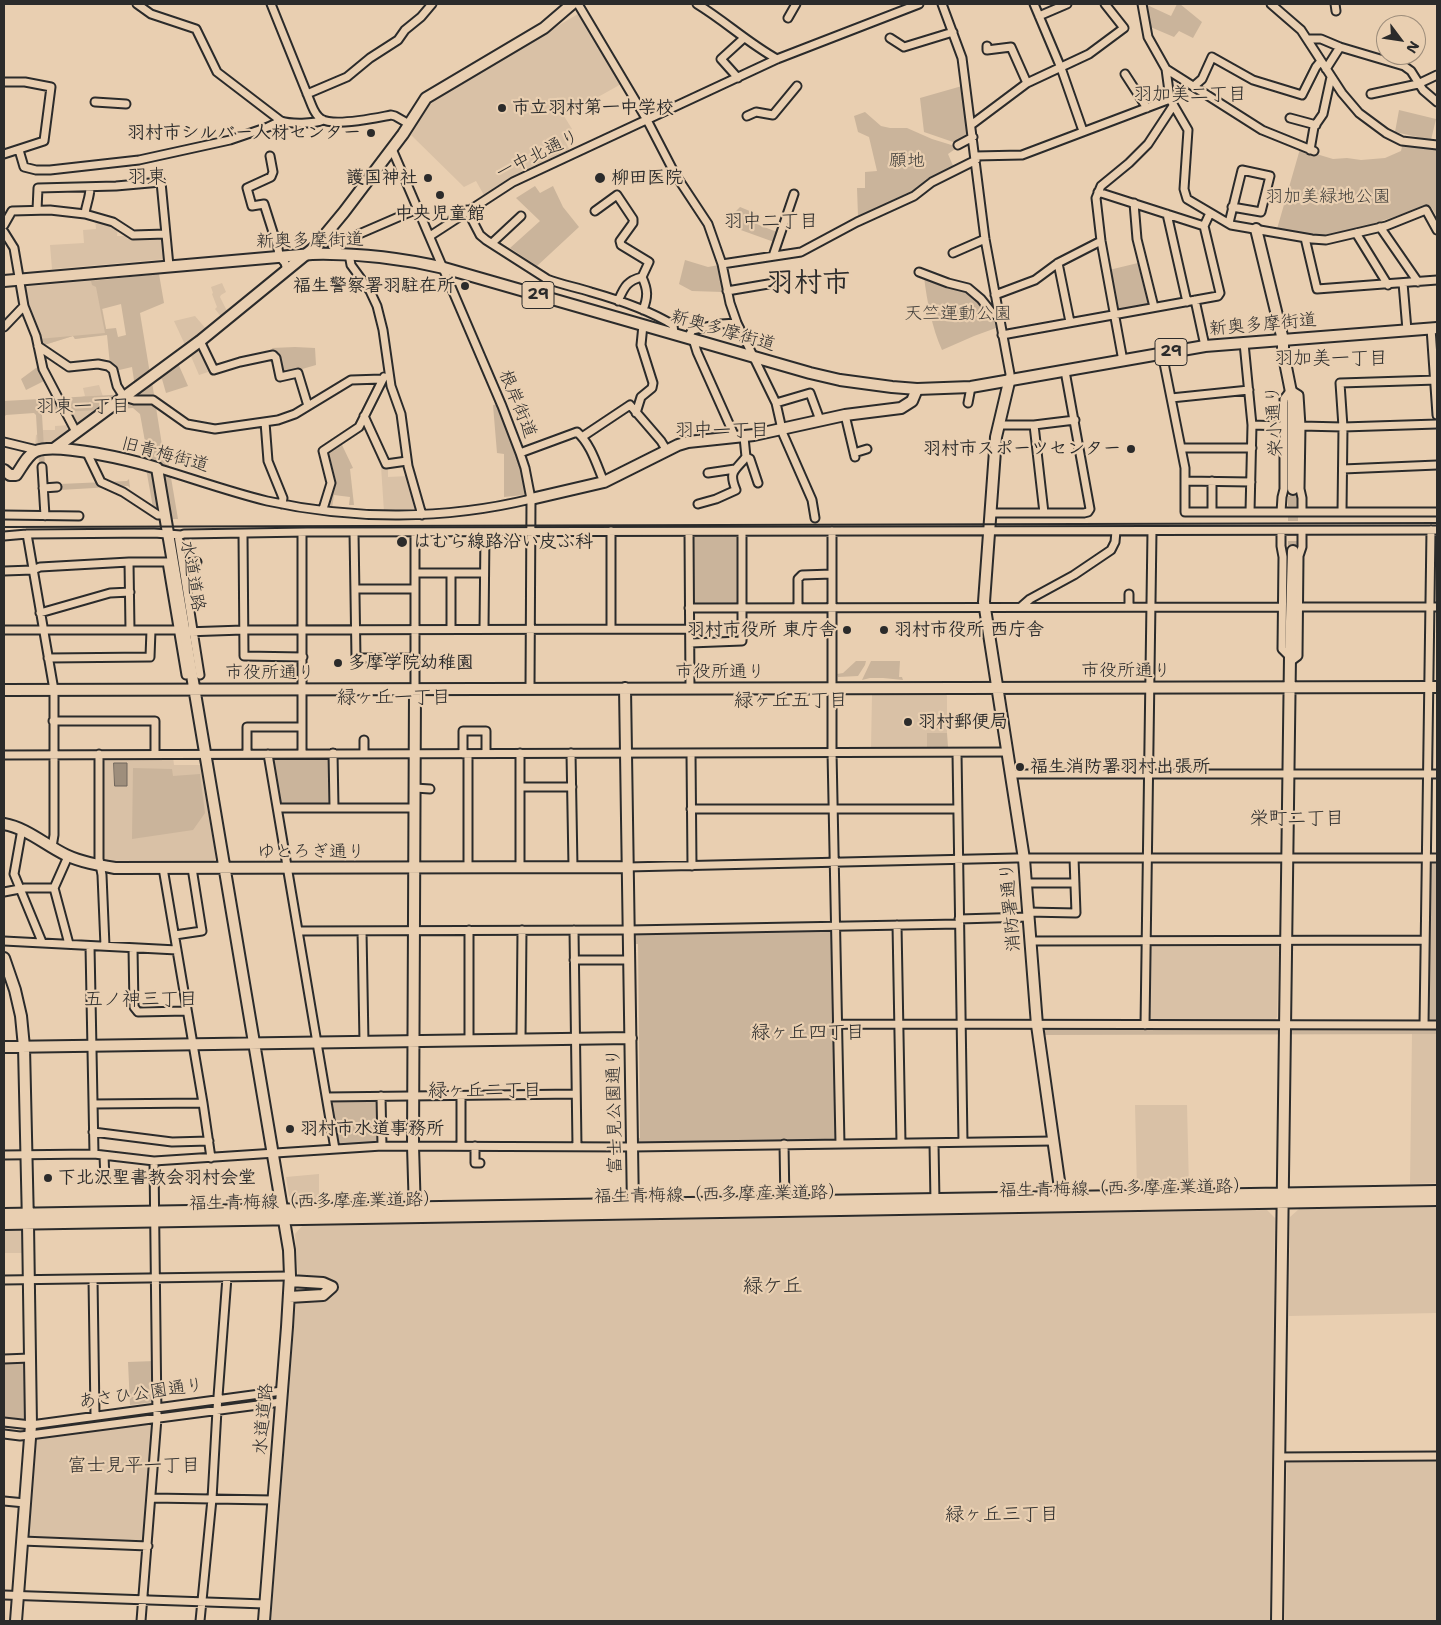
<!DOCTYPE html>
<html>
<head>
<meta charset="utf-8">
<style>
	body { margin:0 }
	#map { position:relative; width:1441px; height:1625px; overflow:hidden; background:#e9cfb1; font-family:"Shantell Sans",sans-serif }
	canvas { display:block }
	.frame { position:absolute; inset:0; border:5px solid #2b2b2b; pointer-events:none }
	.north { position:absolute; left:1376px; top:15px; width:50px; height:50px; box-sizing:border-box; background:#e9cfb1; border:1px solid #9d8d7b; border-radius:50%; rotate:121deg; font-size:14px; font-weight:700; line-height:20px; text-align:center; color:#2b2b2b }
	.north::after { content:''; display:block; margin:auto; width:18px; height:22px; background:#2b2b2b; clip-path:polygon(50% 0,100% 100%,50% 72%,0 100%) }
</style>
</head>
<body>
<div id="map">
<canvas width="1441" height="1625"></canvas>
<div class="frame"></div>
<div class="north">N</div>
</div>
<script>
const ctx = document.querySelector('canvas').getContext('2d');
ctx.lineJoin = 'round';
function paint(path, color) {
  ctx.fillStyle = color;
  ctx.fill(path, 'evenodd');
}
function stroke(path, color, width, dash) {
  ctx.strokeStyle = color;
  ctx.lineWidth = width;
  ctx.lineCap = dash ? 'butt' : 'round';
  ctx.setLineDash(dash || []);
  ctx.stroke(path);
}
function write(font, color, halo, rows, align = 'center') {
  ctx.font = font + ' "Shantell Sans","Klee One",sans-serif';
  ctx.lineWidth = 4.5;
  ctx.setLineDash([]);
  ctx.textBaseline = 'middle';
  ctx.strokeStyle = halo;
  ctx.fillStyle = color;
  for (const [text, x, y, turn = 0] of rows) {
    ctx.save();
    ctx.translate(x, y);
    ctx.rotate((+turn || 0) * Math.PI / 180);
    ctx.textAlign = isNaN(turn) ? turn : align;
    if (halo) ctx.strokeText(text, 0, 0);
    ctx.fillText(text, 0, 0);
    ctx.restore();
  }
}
paint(new Path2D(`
	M578,14L623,83L564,116L572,129L563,136L570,151L484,195L476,181L464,187L411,135L433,99Z
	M95,218L118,226L117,236H161L164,239L166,259L52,269L50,245L84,243L83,230L96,229Z
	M97,280L107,334L75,339L73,336L41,346L26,304L22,287Z
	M222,283L226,292L221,295L220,297L228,313L222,318L215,309L217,307L212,294L213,293L211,287Z
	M195,316L207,330L186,347L174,321Z
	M199,347L211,371L199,375L190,354Z
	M99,385L106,405L76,427L62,402L85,396L83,388Z
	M71,425L74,430L56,443L35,446L36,435L42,433L43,430H55V426Z
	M388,465V477L408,476L417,510L416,512H384L381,466Z
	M872,695H947V733H927V749H871Z
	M104,757H173L174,765H200L216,858L213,862H119L104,861L102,858V759Z
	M1152,943H1276L1279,945L1277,1017L1275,1020H1151L1149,1018L1150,945Z
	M1412,1034H1437V1183L1410,1184Z
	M1135,1105H1187L1189,1188L1137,1189Z
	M319,1174V1202L297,1203L289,1196L286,1177Z
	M1437,1207V1313L1289,1316L1290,1217L1299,1209Z
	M1267,1210L1275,1218L1270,1621H271L298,1276L295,1234L302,1226Z
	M19,1229L22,1232L23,1253H4V1230Z
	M153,1419L146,1541L28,1537L35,1435Z
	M1437,1459V1621H1285L1287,1464L1289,1461Z`), '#d9c1a6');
paint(new Path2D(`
	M1145,4L1171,16L1177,4H1180L1202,22L1193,38L1179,31L1174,37L1148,26Z
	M962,86L969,135L956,143L924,132L920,98Z
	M1399,110L1436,119L1431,140L1395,132Z
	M865,112L881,126L890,128H907L932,139L958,147L948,154L954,168L913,195L860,218L858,216L857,188H865V172L877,171L869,137L858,132L854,116Z
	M1403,142L1437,146V217L1432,208L1427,206L1357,229L1328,236H1310L1277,229L1300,149L1333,159L1347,158L1361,160L1385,158L1401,151Z
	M535,186L540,193L553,186L563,207L579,227L537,266L510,248L540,221L516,198Z
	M740,207L757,214L754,223L777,232L774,242L738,229L728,219Z
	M685,260L708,267L719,265L723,292L692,291L679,284Z
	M1138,263L1141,265L1150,302L1148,305L1119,310L1116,308L1109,270Z
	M159,274L164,303L140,313L151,380L177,361L188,386L166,393L162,379L152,382L162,445L167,454L178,519H155L144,457L146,447L140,414L133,408L44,413L42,415L45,465H39L36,415L34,413L6,415L4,417V401L129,394L135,387L132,367L115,371L110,365L107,335L75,339L73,336L41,346L38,339L105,333L96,287L92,285L91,281ZM121,304L126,335L118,337L116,328L106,329L102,309Z
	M924,277L948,283L973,294L994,319L996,328L974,336L942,350C932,328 927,301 924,277Z
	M295,347L315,348L316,365L285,374L282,372L278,352H274L272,348Z
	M40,365L46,380L26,390L21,379Z
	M500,404L518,453L528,491L524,495L504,497V454L497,453L493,405Z
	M342,445L353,468L350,469L354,505H349L350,497L334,495L332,508L326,507L332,483L325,456Z
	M129,479L130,488L128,486L60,490V484L127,481Z
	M694,534H738L741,537L740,604H695L692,602V537Z
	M856,661H866L865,665L858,676L838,677L837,674L843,673Z
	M871,661H900L899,677H902L903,680L883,678H870L862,680Z
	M927,733H947L948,747L945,749H927Z
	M274,756H328L330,758L331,803L329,805H282L280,803L272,759Z
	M133,768L172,769L173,776L200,774L205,813L193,830L132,839Z
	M1432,861H1437V1020H1429L1427,1018L1429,864Z
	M831,929L833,931L837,1139L834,1141L641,1144L639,1142V1138H640L638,944H636L635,935L638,932Z
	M1045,1027H1437V1034L1043,1035V1031Z
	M376,1099L380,1104L379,1143L340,1146L337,1144L331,1102L332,1100Z
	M4,1360H25V1419L4,1417Z
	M155,1361V1402L130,1405L128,1362Z`), '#cab49b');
const water = new Path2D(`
	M114,763H127V786H115Z`);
paint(water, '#9e8e7c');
stroke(water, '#70665c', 1);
stroke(new Path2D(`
	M1293,551V489`), '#c3ae96', 10, [10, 5]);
const street = new Path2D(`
	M137,4L151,14L196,29L217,72L281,121C289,124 315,124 323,120
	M271,4L312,106C314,111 317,116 321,119C335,127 375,118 391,115L395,116L409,124
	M578,4L647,120L675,174L708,224L722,264L730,303L737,323L776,403L783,434L812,500L815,518
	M697,4C725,21 748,43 777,59
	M942,4L962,58L985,239L1010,374L1009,382
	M1034,4L1061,68L1083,131
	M1142,4L1148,37L1166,69L1170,99L1188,130L1184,189L1187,199L1231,225L1312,239L1326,240L1386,226L1426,210L1437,230
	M1271,4L1301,30L1342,93L1359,113L1386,133L1402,141L1437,145
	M1335,4L1336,11
	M1039,16L1067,4
	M788,18L796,4
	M890,38L904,47L953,32
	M1308,39H1321L1340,47L1404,66L1411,71L1423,90L1437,102
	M987,46V50L1011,47L1027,83
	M1166,69L1262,130L1314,151
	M1326,69L1340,47
	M1125,74L1147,108
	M738,78L721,59L744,38
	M4,82H25L51,87L44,141L4,154
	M1194,86L1202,79L1212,57L1253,80L1302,95L1316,67L1321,61
	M307,94L347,77L370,58L398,40L405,30L421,17L432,4
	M1371,94L1418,84L1437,75
	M95,102L126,104
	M747,116L756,112L773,115L797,86
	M1290,118L1316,125
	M971,125L1027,83L1089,54L1124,28L1105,4
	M958,145L973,137
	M392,149L502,406L520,453L525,468L531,499L530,688
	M19,150L24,167L36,170H50L139,160L230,140L268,127L281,121
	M1310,150L1314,127L1323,114L1331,77
	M270,156L273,172L271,177L247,188L252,206L264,204L278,248L279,256L285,263L287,270
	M975,156L1022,155L1170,99
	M1098,192L1204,226
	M1134,203L1137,239L1154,307
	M37,210L38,188L116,186L161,182L169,266
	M467,210L480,235L486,240L547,279C562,285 576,287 591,292C619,300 649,310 673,325L674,334
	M595,211L617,195L633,219V223L620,241L621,245L649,262L642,277C648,290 648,297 643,310
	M85,214C86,204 90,198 90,187
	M1167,214L1187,302
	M1229,223L1242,170L1270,176L1261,212L1232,207
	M4,225L12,211L50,210L85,214L113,222L133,235L166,234
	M1380,227L1418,282
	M330,229L332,245L338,251
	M4,232L14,248L24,306L36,336L43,369L74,428L78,431
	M1356,233L1388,285
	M430,236L513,182L558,161L777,59L919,4
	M1305,238L1317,289L1437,280
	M492,243L521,216
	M336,249L343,241L417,209
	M953,253L985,239
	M349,254L351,265L370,291L377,306L383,330L391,386L401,414L408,466L422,515
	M773,256L794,194
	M1058,263L1070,322
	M722,264L801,252L857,222L914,196L932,182L976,160
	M919,272L948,283L968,288L981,299L993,314L999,316
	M1403,283L1407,330
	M727,291L780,282
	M995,295L1035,280L1058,263L1101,241
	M542,296L547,279
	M1195,300L1205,346
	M618,301C624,288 626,281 642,277
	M4,327L24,306
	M1431,328L1437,415
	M1002,335L1218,296L1220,293L1204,226L1210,213
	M688,338L692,330L721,324L737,323
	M693,339L697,352L735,437
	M200,341L214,370L240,362L273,355L276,358L280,377L298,373L308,406
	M1244,343L1252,425L1250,512
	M38,346L69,367L98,364L108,366L113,370L117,386L124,397L134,400H153L187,424L215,429L278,420L295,414L351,380L382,379
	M1162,353L1185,468V512H1437
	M1123,361L1101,241L1096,198L1101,186L1129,163L1148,144L1173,106
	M1171,398L1249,390
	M776,403L810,393L820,420
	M968,403L971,387
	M636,413L641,397L652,388L653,383L641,345L643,325
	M845,415L855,457
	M364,416L386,464L407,461
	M265,422L268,461L283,498L282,504
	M1000,425H1034L1075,420
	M1034,425L1044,513
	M1252,425L1284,426
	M1301,426L1343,427L1437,424
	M582,437L630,405L661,441L667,451
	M744,437L746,457L750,459L758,483
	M4,442L37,450
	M1182,448H1252
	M87,453L101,482L123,492L158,515H165
	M520,453L577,432C591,444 597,466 604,482
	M854,453L867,449
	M42,467L45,516
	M157,468C194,479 230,492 267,501C353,520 445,520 531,499
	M1343,469L1437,465
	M708,473L735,469
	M1185,481L1251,482
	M43,488L57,487
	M698,504L716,499L736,490C728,471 735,471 746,457
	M323,509L331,483L323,451L359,427L384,377
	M1212,512V481
	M1281,512L1282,497L1284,489V399L1291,390L1299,395L1301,426L1300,489L1302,498V512
	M1342,512L1343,427L1340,383L1437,380
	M990,513H1084L1088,512L1090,509L1065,371
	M4,515L79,516
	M611,531V628
	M832,531V752L840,1144
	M1281,531V546L1283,557L1282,649L1290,657
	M354,532L356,658H416
	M689,532L690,688
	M302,533V754
	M27,534L54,690V835L52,847
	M243,534L244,656L303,657
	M178,535L200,675
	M4,536L27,534L154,533L181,535L184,534L307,532L1437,530
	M129,562L130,630
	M167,562L186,675
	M184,563L197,562
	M4,571L33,570L40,567L129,562H173
	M415,573H484
	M451,574V629
	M355,589H415
	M1022,606L1030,599L1074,575L1111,550L1115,542L1116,531
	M1129,606V594
	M1298,607H1437
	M689,608L1282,607
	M798,608V579L802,575L832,574
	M40,613L110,593L130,592
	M484,629L485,533
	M4,630H178
	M185,632L243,630L689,629
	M690,643L742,641V532
	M48,658L150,657L151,630
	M1290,662L1298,656L1299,556L1302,547V531
	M415,689V533
	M53,721H155V754
	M364,740V754
	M333,753L334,807
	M520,753V867
	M571,753L573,867
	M691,753L692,866
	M957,753L963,1142
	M99,754V859L102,875L105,946
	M247,754V727H302
	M268,754L335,1149
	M463,754V731H486V753
	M468,754V868
	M4,755L1007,752
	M1011,774H1437
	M520,787H572
	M415,788L430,789
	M278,808H414
	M691,809H957
	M22,829L14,874L42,942
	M66,861L54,888L69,944
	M627,867L1016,858H1437
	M163,868L203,1103L211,1158
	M1026,883H1075
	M4,892L25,888H54
	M1028,912L1076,913L1074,858
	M959,919L1029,917
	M897,925L901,1143
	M574,930L577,1147
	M298,931L629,930L959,924
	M362,931L364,1042
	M175,935L202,931L192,868
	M4,941L177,950
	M1031,941L1425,940
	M90,946L94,1154
	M133,948L134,1007L138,1012L187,1011
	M574,960H629
	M837,1024L1437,1025
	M1145,1025L1152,531
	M1424,1025L1431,530
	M521,1039L522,930
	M469,1040V930
	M381,1096L382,1146
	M327,1097L576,1094
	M93,1104L203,1103
	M93,1132L172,1142L209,1141
	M934,1143L935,1202
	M784,1144L785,1204
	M461,1146V1095
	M475,1146V1163H480
	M4,1155L94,1154L154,1161L382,1146L632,1147L1053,1141
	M104,1156L105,1179
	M93,1279L95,1415
	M4,1280L290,1276
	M4,1359L30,1358
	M4,1422L31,1425L282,1391
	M4,1434L20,1436L30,1435L281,1402
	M1279,1457L1437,1456
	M152,1498L273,1500
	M4,1501L25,1503
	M22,1541L148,1546
	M4,1595L265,1604
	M141,1621L157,1418L154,1161
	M200,1621L212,1499L217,1410L227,1277`);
const secondary = new Path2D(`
	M1256,229L1283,340V352L1293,402V489
	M1009,382L996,437L984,602L1024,859L1037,1025L1060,1188L1061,1203
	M55,448L200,341L315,247L344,212L403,134L426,98L544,28L572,4
	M4,470L10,475H16C22,467 27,455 36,451C57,442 134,461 157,468L289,1250L290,1276L287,1327L264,1621
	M531,499L604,482L678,445L688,442L754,435L845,415L901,408L912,401L917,389
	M625,688L633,1210
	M4,690L1437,687
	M4,824C27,828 45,845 66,855C81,862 98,865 115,868L627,867
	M4,958L15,990L21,1016L24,1047L28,1224L31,1425L16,1621
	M4,1047L631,1038
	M415,1213L413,1146L415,689
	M4,1214L1437,1191
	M4,1224L1437,1200
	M289,1297L323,1295L332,1287L323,1283L290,1281
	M1277,1621L1290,657L1293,551`);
const primary = new Path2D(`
	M4,281L312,254C356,253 400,258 444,268L810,373L840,380L892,387L917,389L971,387L1205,346L1437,328`);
stroke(street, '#2b2b2b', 11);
stroke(secondary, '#2b2b2b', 14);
stroke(primary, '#2b2b2b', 14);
stroke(street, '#e9cfb1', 7);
stroke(secondary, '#e9cfb1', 10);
stroke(primary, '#e9cfb1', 10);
stroke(new Path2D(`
	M4,527L1437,523`), '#2b2b2b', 2);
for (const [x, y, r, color] of [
	[502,108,5,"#2b2b2b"],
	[371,133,5,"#2b2b2b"],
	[428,178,5,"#2b2b2b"],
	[600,178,6,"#2b2b2b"],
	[440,195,5,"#2b2b2b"],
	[465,286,5,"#2b2b2b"],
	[1131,449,5,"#2b2b2b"],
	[402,542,6,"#2b2b2b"],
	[847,630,5,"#2b2b2b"],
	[884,630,5,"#2b2b2b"],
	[338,663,5,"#2b2b2b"],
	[908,722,5,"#2b2b2b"],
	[1020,767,5,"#2b2b2b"],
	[290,1129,5,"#2b2b2b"],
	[48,1178,5,"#2b2b2b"]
]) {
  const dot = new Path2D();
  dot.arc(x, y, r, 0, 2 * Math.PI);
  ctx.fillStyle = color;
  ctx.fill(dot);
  stroke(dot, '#e9cfb1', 2);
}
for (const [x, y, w] of [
	[538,295,32],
	[1171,352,32]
]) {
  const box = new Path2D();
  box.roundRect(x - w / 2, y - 13.5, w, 27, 4);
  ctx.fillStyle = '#e9cfb1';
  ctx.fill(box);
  stroke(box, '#2b2b2b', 1);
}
write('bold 16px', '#2b2b2b', null, [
	["29",538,295],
	["29",1171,352]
]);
write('bold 18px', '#2b2b2b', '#e9cfb1', [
	["市立羽村第一中学校",512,108],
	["羽村市シルバー人材センター",361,133,"right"],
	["護国神社",418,178,"right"],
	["柳田医院",611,178],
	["中央児童館",440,214,"center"],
	["福生警察署羽駐在所",455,286,"right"],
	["羽村市スポーツセンター",1121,449,"right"],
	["はむら線路沿い皮ふ科",413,542],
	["羽村市役所 東庁舎",837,630,"right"],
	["羽村市役所 西庁舎",894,630],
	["多摩学院幼稚園",348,663],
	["羽村郵便局",918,722],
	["福生消防署羽村出張所",1030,767],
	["羽村市水道事務所",300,1129],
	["下北沢聖書教会羽村会堂",58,1178]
], 'left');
write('18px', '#2b2b2b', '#e9cfb1', [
	["一中北通り",538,155,-26],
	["新奥多摩街道",310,241,-1],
	["新奥多摩街道",1263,325,-5],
	["新奥多摩街道",723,331,16],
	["根岸街道",517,404,68],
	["栄小通り",1275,421,-93],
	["旧青梅街道",165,455,15],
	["水道道路",192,576,80],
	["市役所通り",1126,671],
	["市役所通り",720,672],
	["市役所通り",270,673],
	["ゆとろぎ通り",311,852],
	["消防署通り",1011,907,-95],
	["富士見公園通り",615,1111,-91],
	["福生青梅線（西多摩産業道路）",1125,1189,-1],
	["福生青梅線（西多摩産業道路）",720,1195,-1],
	["福生青梅線（西多摩産業道路）",315,1202,-1],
	["あさひ公園通り",141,1394,-8],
	["水道道路",264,1419,-85]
]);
write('18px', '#43403c', '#e9cfb1', [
	["願地",907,161],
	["羽加美緑地公園",1328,197],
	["天竺運動公園",958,314]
]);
write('19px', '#2b2b2b', '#e9cfb1', [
	["羽加美二丁目",1190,95],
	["羽中二丁目",771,222],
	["羽加美一丁目",1331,359],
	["羽東一丁目",83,407],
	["羽中一丁目",722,431],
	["緑ヶ丘一丁目",394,698],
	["緑ヶ丘五丁目",791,701],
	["栄町二丁目",1297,819],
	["五ノ神三丁目",141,1000],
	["緑ヶ丘四丁目",808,1033],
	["緑ヶ丘二丁目",485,1091],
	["富士見平一丁目",134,1466],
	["緑ヶ丘三丁目",1002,1515]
]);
write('20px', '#2b2b2b', '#e9cfb1', [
	["羽東",147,178],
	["緑ケ丘",773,1287]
]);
write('bold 28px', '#2b2b2b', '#e9cfb1', [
	["羽村市",808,284]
]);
</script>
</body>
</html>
